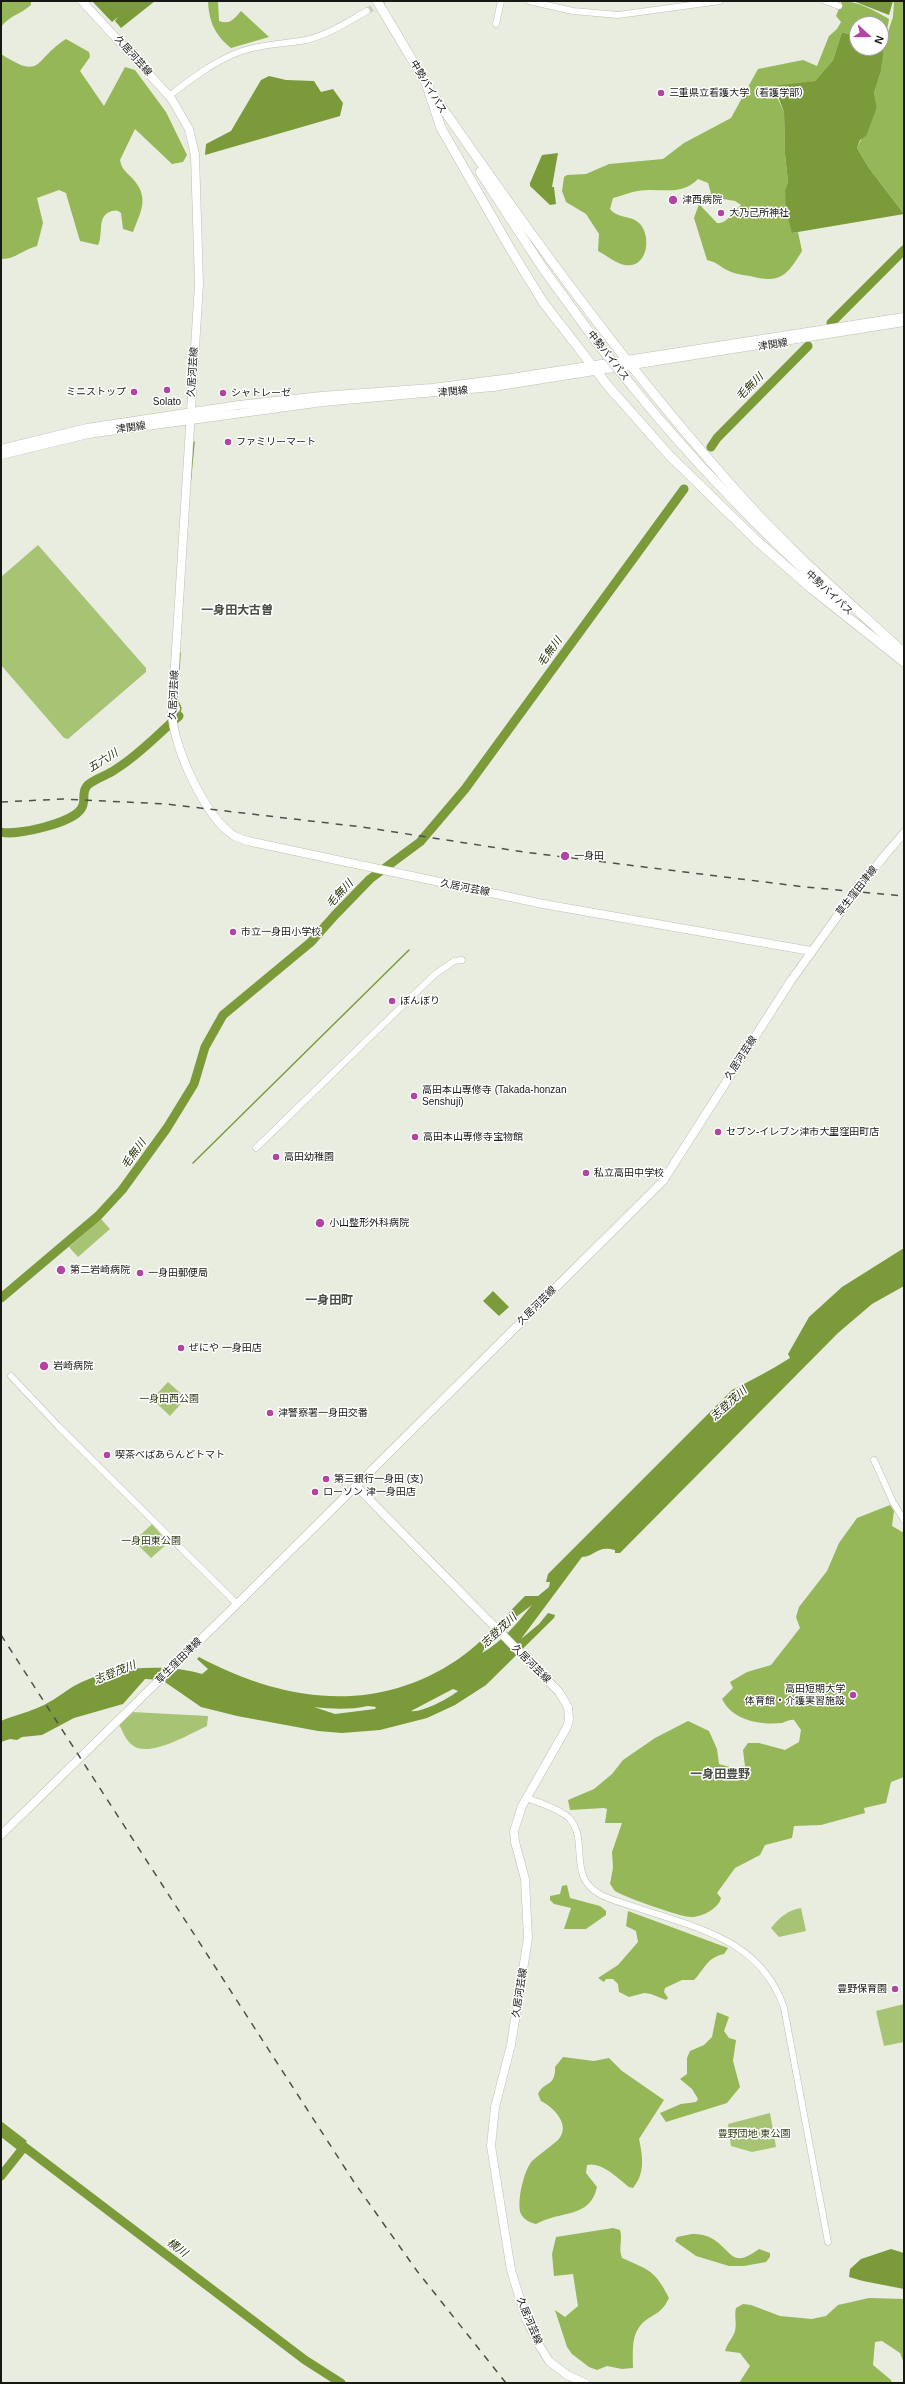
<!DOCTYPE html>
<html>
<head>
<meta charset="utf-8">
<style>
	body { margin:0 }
	#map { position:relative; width:905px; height:2384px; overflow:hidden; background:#e8ede0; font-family:Arial,sans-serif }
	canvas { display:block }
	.frame { position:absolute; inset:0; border:2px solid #161813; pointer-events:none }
	.north { position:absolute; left:849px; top:16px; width:40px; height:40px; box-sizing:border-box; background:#fff; border:1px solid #a2a3a1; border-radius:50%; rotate:111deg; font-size:11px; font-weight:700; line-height:16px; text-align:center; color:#161813 }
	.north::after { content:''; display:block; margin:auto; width:14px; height:18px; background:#b444a2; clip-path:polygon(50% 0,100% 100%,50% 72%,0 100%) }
</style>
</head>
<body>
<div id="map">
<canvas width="905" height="2384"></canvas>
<div class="frame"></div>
<div class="north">N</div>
</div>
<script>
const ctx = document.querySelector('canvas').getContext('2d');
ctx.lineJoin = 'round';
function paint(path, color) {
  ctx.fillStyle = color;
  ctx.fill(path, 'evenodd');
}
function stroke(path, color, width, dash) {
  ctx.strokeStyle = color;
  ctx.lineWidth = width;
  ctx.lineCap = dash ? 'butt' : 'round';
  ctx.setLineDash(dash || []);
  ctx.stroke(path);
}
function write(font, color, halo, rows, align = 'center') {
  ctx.font = font + ' Arial,"Noto Sans JP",sans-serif';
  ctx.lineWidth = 3;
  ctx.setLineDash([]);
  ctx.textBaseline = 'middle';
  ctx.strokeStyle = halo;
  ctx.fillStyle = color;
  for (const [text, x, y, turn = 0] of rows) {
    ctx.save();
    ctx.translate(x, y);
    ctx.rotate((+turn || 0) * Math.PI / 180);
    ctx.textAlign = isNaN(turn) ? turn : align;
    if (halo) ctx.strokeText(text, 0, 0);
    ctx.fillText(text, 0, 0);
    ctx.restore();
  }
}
paint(new Path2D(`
	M38,545L146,668V672L68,739L64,738L1,665V577Z
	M101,1219L110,1229L78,1257L69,1247Z
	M168,1382L186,1398L170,1416L152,1399Z
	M152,1524L168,1543L151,1558L134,1541Z
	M132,1712L208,1716L207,1726C189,1734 147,1760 131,1744C125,1739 123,1731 119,1725Z
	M801,1908L806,1931L779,1937L771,1928C780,1917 788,1910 801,1908Z
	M904,2004V2042L884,2046L876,2011Z
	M770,2113L776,2147L752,2152L731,2146L728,2124Z`), '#a6c474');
paint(new Path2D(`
	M1,1H31V5C21,14 9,16 1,27Z
	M208,1H218L219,21C230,25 234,19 241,11L269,37L231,48C215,35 209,22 208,1Z
	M842,1C858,1 875,11 889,19L885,41L893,17L894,1H904V214L869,168L857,148L877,107L874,93L881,71L883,46L881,45V24H857V37L842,32L833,60L815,81L798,84L777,97L784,112L785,154L788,182L785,190L793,233L798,232L802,251C787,276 780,284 750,276C743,275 735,274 729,271C720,267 717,262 707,260L694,218L699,204L717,223C728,224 733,211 741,205L735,201L712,197L708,183L698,179C681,197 660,187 638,191C630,192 621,196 613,198L610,209C618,219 631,215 639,223C652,235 648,269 625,265C617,264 606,255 598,251L599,234L586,214L566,202L562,191L564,177L567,175L586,174L609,164L663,159L684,143L731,118L758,69L803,60L817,66L829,36L837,29L841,22L836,16Z
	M66,39L89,52L90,57L80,71L104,106L125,67L135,70L166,112L187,155L183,162L172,164L135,129L120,160C121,168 127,173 132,178C150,197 141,211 133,232L123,229L121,213C118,210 116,210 112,211C96,215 104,234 98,245L80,241L67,197L66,193L59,190L37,198L43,223L37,246C24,249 14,260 1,259V54C43,81 33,60 66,39Z
	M890,1505L894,1511L892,1526L904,1533V1777L891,1782L886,1803L864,1808L865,1813L821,1825L794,1826L792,1838L765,1845L760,1855L735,1868L717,1893L721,1898C719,1908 702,1917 692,1917C683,1918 624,1897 615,1891C613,1889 612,1886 610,1884L613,1868L612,1852L622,1823H605L607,1809L604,1808L570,1810L568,1800L594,1789L612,1774L623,1760L655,1738L688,1721L709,1731L717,1749L719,1764L734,1768L745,1766L743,1750L748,1743H759L785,1750L799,1742L801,1730L794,1720C789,1719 786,1722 782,1723C760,1725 733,1721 722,1699L733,1688L730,1682L747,1672L771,1665L800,1628L796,1617L799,1607L827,1571L839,1543L857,1518Z
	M567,1885L570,1898L600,1906L606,1911V1915L586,1929H564L571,1908L554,1904L550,1900V1896L560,1894L562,1886Z
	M628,1911L728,1948L724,1954C706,1958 705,1969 694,1980H682L665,1988L664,1992L668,1998L666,2000L651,1994L644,1993L629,1997L619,1992L618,1984L613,1979H606L604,1982L598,1978L618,1965L638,1942L636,1931L626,1926Z
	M717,2012L729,2017L724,2031L729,2038L736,2040L733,2061L740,2087L727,2103L666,2122L660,2113L681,2104L696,2102L698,2099L692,2089L680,2079L687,2074V2058L690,2051L704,2045L712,2037Z
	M563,2057L594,2061L609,2058L622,2071L664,2100L639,2139C643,2157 645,2174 633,2188L629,2187C619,2179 601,2161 587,2165L586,2173L597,2187C590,2219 561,2210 536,2224C531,2223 524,2220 521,2214C516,2203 524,2170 532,2161C540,2154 550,2147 558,2140C572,2125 553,2107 541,2101L538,2094C544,2081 556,2087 555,2067Z
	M613,2228L620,2230C623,2240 618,2248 622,2258C649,2270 655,2270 669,2298C660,2317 651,2313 640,2326C631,2337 633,2354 633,2368L622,2369L607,2366L597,2370L589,2367L572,2354L567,2347L555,2310L565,2317L578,2306L573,2274L554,2276L552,2254L556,2237Z
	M692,2234C699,2234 707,2235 713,2239C733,2252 732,2269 759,2249L770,2253V2257L766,2262L744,2266H729L696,2256L675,2241L677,2237Z
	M869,2298L904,2299V2363L900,2353L882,2341L875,2342L873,2365L891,2380L892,2383H739L750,2366L740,2353L725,2351C727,2343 733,2338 735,2331C737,2323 734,2316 736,2308L743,2304L751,2305L780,2316L812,2319L826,2316L838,2305Z`), '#95b757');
paint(new Path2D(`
	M92,1H155L121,28L115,21L118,17L112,22Z
	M853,1H893L889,15Z
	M842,32L857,37V48H881V45L884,46L881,71L874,93L877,107L866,136L860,140L857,148L869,168L904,214L792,233L786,210L785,190L788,182L785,154L784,112L774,86L815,81L833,60Z
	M269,76L286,80L314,81L321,92L333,89L343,103L340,116L205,155L206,144L231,131L261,80Z
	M558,153L552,187H554L556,204L550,205L530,186V183L542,155Z
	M904,1248V1286L872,1304L838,1333L620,1553H615V1550C597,1545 596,1556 582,1557L521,1639L539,1624L548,1613L555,1615L554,1618L486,1685L455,1705L427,1718L380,1730L342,1733L318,1731L237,1716L201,1707L162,1680L145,1679L123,1704L74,1718L42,1735L22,1737L17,1740L10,1739L1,1742V1721C12,1716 22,1714 32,1710C48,1705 61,1694 74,1686C108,1666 166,1663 202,1674L208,1669L197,1659L199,1657C282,1701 373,1716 457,1660C482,1643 503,1618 525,1596H538L549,1587L550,1582H546L548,1574L732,1390C752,1380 771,1370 790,1358L788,1354L809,1317L842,1287ZM532,1605C517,1623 503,1641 482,1653L490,1639L494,1640L512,1620ZM453,1689L458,1691C448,1699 421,1713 411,1711ZM368,1706L376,1707L375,1709L335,1714L314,1707C332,1709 349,1710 368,1706Z
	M493,1291L509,1307L499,1316L483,1301Z
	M1,2121L27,2141L19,2151L1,2137Z
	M891,2249L904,2253V2289L863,2281L849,2277L850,2269L861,2259Z`), '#7b9b3b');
stroke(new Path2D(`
	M190,485L194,442
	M179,716L181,708L177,699L180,653
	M193,1163L409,950`), '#7b9b3b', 1.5);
stroke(new Path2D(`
	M831,323L904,250
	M711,447L717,438L808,346
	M1,832C17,836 72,823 81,809C87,802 80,791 89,784C97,778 108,775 116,769C139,755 159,733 179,716
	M1,1298L98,1216L122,1190L167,1128L194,1084L205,1047L223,1015L311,942L335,915L370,879L420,842L465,789L684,489
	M1,2129L305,2360L341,2383
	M1,2176L24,2147`), '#7b9b3b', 9);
stroke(new Path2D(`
	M367,11L384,1`), '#c8cdc1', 6, [6, 3]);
const minor = new Path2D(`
	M529,1L573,11L618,15L720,1
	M825,1L839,6
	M496,24L501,1
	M169,96C191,79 213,62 239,52C261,44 284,44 306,40C328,35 347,22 367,11
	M256,1148L434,975L454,961L462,960
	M11,1376L59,1427L237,1604
	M874,1460L893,1502L904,1520
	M527,1798C540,1803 557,1808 568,1817C590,1838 567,1875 598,1893C609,1900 623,1903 635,1907C696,1928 761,1939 784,2008L828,2242`);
const major = new Path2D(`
	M82,1L171,98L189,129L195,155L199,284L172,713C173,747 205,816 233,835C241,840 248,841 257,843L543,904L811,951
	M1,449L87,428L239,405L321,396L432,388L511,378L904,317
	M1,455L88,434L323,402L493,387L904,322
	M885,855L904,833
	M356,1486L559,1692L568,1707L569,1719L567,1727L522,1806L514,1831L515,1842L525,1879L528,1938L511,2045L495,2107L491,2146L511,2270L526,2319L539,2345L549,2361L567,2375L585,2383
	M1,1835L237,1604L663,1181L790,982L836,918`);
const highway = new Path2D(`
	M377,1L429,88
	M426,83L441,128L511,250L543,302L608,386L669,455L756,540L812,589L904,662
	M432,93C529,233 628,371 742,497C792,553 849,602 904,653
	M480,172L542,267L598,344
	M632,386C696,466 769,539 845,608`);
stroke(minor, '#bbc0b3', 7);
stroke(major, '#bbc0b3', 9);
stroke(highway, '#bbc0b3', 10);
stroke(minor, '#fff', 6);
stroke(major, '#fff', 8);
stroke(highway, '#fff', 9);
stroke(new Path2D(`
	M1,802L63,799L166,804L362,827L524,852L805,887L904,896
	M1,1635L354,2182L417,2271L506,2383`), '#4e514a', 1.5, [7, 7]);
const majorBridge = new Path2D(`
	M836,918L885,855`);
const highwayBridge = new Path2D(`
	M598,344L632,386`);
stroke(majorBridge, '#bbc0b3', 9, []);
stroke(highwayBridge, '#bbc0b3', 10, []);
stroke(majorBridge, '#fff', 8);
stroke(highwayBridge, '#fff', 9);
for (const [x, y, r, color] of [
	[661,93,4,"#b444a2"],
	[673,200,5,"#b444a2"],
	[721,213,4,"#b444a2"],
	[167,390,4,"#b444a2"],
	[134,392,4,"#b444a2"],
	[223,393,4,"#b444a2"],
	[228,442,4,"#b444a2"],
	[565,856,5,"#b444a2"],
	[233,932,4,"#b444a2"],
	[392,1001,4,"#b444a2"],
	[414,1096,4,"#b444a2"],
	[718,1132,4,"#b444a2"],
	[415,1137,4,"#b444a2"],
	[276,1157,4,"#b444a2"],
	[586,1173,4,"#b444a2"],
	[320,1223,5,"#b444a2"],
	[61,1270,5,"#b444a2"],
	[140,1273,4,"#b444a2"],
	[181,1348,4,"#b444a2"],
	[44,1366,5,"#b444a2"],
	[270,1413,4,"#b444a2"],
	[107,1455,4,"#b444a2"],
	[326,1479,4,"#b444a2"],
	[315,1492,4,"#b444a2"],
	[853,1695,4,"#b444a2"],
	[895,1989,4,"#b444a2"]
]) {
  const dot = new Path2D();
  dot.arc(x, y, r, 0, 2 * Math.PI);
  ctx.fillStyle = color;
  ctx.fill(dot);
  stroke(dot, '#fff', 1.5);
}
write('10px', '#161813', '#fff', [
	["久居河芸線",133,56,48],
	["中勢バイパス",428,87,59],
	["津関線",773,345,-9],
	["中勢バイパス",608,356,52],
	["久居河芸線",193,372,-86],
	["津関線",453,392,-6],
	["津関線",131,428,-8],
	["中勢バイパス",829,593,43],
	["久居河芸線",174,695,-87],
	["久居河芸線",465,888,11],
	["草生窪田津線",857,891,-52],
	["久居河芸線",741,1058,-57],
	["久居河芸線",537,1306,-45],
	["草生窪田津線",179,1661,-45],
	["久居河芸線",531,1664,45],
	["久居河芸線",520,1993,-81],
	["久居河芸線",529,2321,67]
]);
write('10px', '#161813', '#fff', [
	["三重県立看護大学（看護学部）",669,93],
	["津西病院",682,200],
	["大乃己所神社",729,213],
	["ミニストップ",126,392,"right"],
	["シャトレーゼ",231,393],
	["Solato",167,402,"center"],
	["ファミリーマート",236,442],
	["一身田",574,856],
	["市立一身田小学校",241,932],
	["ぼんぼり",400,1001],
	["高田本山専修寺 (Takada-honzan",422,1090],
	["Senshuji)",422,1102],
	["セブン-イレブン津市大里窪田町店",726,1132],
	["高田本山専修寺宝物館",423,1137],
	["高田幼稚園",284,1157],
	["私立高田中学校",594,1173],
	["小山整形外科病院",329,1223],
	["第二岩崎病院",70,1270],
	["一身田郵便局",148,1273],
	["ぜにや 一身田店",189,1348],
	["岩崎病院",53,1366],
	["津警察署一身田交番",278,1413],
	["喫茶べぱあらんどトマト",115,1455],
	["第三銀行一身田 (支)",334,1479],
	["ローソン 津一身田店",323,1492],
	["高田短期大学",845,1689,"right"],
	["体育館・介護実習施設",845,1701,"right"],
	["豊野保育園",887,1989,"right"]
], 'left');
write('10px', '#2d3a13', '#fff', [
	["一身田西公園",169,1399],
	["一身田東公園",151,1541],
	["豊野団地 東公園",754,2134]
]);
write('italic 11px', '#222f06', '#fff', [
	["毛無川",750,387,-45],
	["毛無川",550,652,-54],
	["五六川",103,761,-32],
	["毛無川",340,894,-47],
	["毛無川",134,1154,-54],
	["志登茂川",729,1404,-42],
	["志登茂川",499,1631,-43],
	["志登茂川",115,1673,-22],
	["横川",177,2248,37]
]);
write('bold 12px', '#494e43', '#fff', [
	["一身田大古曽",237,611],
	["一身田町",329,1301],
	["一身田豊野",720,1775]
]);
</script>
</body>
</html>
